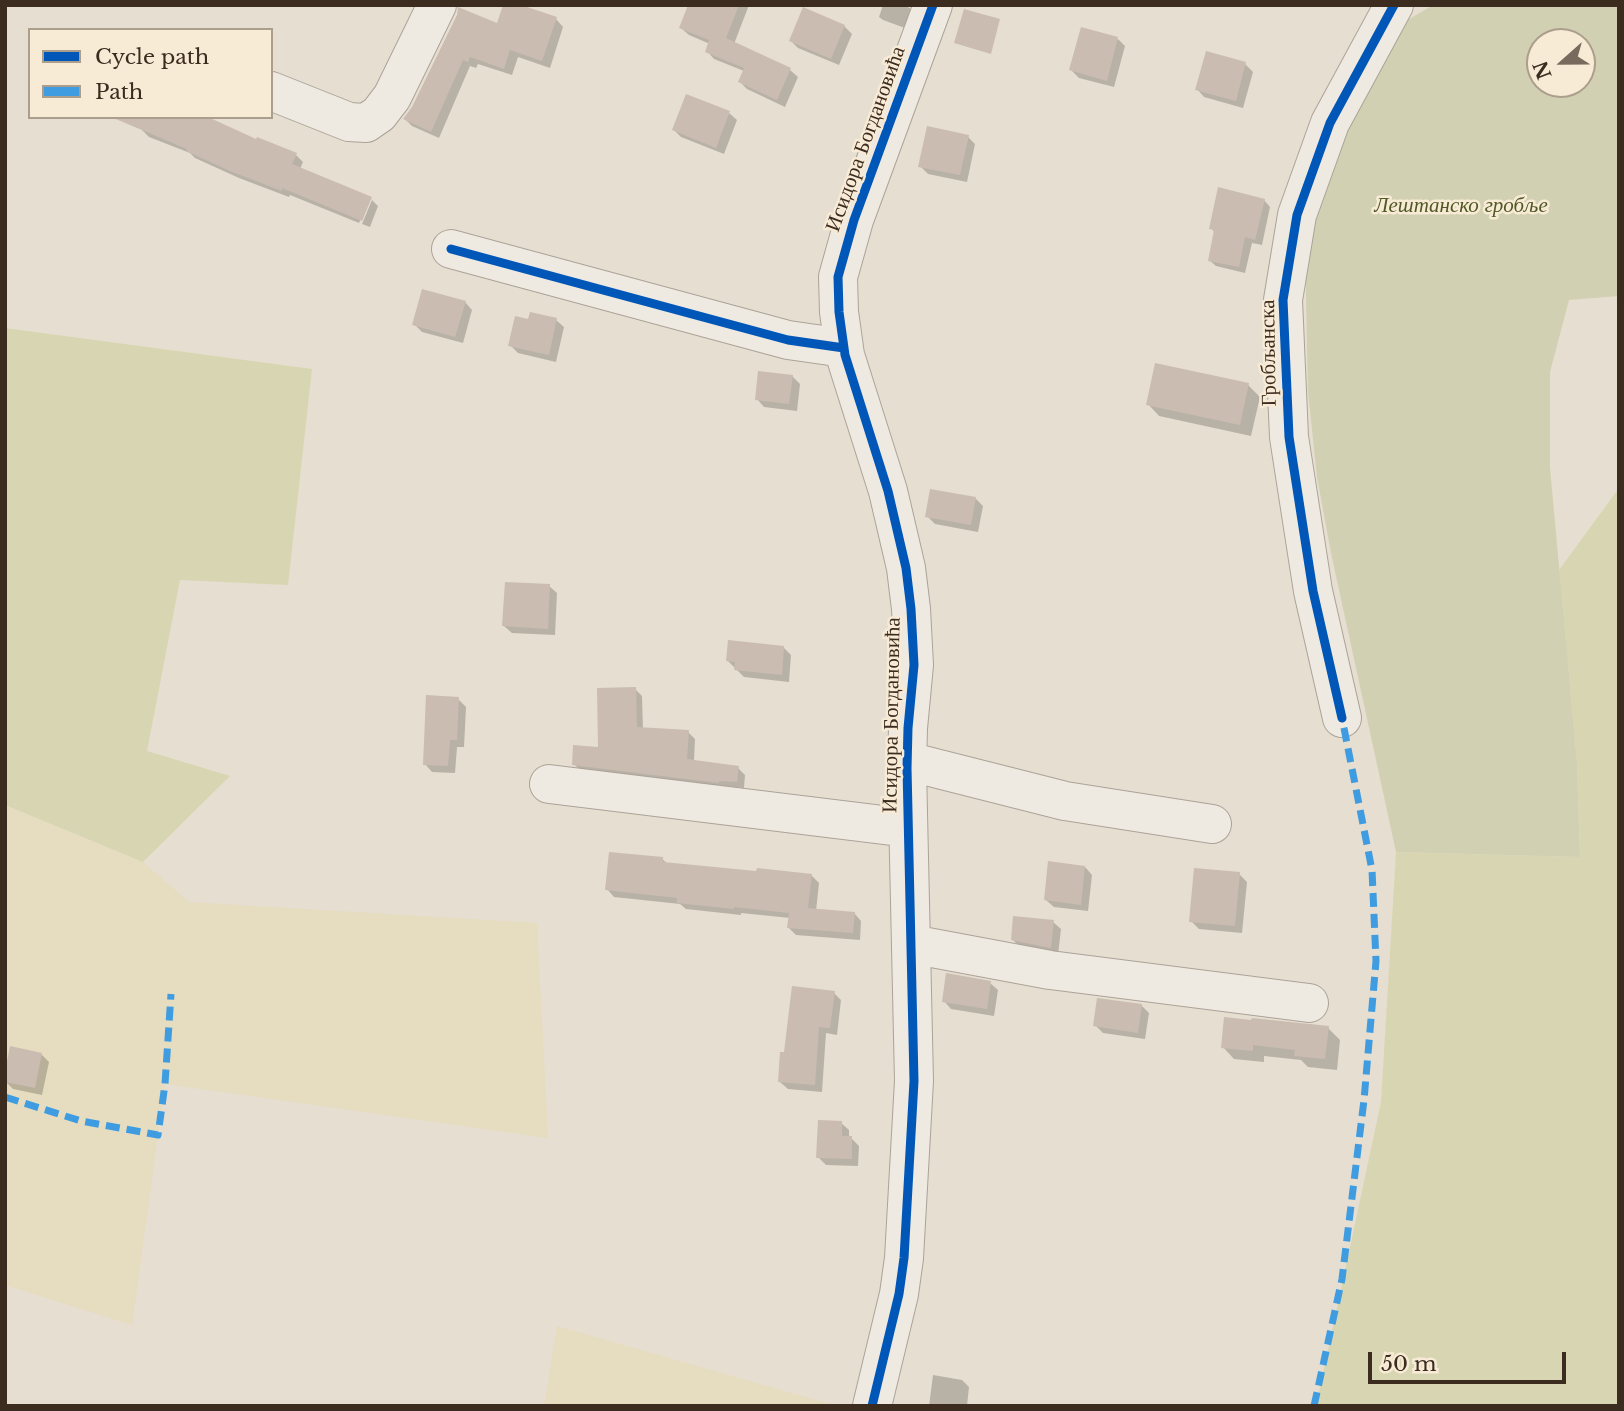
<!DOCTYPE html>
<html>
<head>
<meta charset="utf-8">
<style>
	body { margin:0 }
	#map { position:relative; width:1624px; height:1411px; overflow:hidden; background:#e6ded0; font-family:"Libre Baskerville",serif }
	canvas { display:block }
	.frame { position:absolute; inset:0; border:7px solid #3c2b1f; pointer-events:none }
	.legend { position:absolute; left:28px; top:28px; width:245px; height:91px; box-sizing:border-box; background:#f7ebd6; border:2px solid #ac9e8d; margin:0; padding:9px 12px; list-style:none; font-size:21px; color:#3c2b1f }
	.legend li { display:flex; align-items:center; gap:14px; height:35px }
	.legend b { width:35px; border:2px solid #ac9e8d }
	.north { position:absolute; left:1526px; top:28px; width:70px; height:70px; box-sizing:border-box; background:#f7ebd6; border:2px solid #ac9e8d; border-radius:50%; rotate:249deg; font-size:19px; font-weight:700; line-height:28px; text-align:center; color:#3c2b1f }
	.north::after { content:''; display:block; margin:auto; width:24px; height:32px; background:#786a5d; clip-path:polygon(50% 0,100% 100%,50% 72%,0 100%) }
	.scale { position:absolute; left:1368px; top:1352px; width:198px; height:32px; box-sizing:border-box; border:4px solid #3c2b1f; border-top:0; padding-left:9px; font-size:21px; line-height:24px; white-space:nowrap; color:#3c2b1f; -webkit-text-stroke:5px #f7ebd6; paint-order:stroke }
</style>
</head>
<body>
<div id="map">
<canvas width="1624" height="1411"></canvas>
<div class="frame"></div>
<ul class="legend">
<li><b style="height:9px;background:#0057b8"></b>Cycle path</li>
<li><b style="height:9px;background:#3f9ce0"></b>Path</li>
</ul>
<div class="north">N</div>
<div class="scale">50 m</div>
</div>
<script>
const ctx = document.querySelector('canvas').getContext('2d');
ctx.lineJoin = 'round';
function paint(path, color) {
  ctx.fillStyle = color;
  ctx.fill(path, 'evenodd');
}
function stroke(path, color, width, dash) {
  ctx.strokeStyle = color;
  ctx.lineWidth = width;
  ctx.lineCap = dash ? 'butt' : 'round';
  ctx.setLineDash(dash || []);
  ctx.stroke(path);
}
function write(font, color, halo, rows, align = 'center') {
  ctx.font = font + ' "Libre Baskerville",serif';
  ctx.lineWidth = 5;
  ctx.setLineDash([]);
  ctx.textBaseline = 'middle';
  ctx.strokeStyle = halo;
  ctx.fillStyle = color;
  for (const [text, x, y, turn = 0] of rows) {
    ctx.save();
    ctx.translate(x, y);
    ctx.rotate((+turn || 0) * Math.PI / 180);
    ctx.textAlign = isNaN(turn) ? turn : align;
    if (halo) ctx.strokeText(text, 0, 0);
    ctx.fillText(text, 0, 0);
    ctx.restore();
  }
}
paint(new Path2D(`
	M5,805L143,862L189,902L537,923L548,1138L165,1084L132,1325L5,1285Z
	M557,1326L837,1406H544Z`), '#e6dcc0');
paint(new Path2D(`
	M5,328L312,369L288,585L180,580L147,751L230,776L143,862L5,805Z
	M1619,488V1406H1316L1381,1102L1396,852L1580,857L1577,762L1559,570Z`), '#d8d6b2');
paint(new Path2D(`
	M1433,5H1619V296L1569,300L1550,372V468L1577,762L1580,857L1396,852L1331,553L1317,477L1308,392L1306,299V224L1318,175L1406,21ZM1540,42H1582V84H1540Z`), '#d2d0b2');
paint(new Path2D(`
	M690,5H749L734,44L790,70L798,77L785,107L747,89L740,82L744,71L714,59L707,51L710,44L689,35L681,28Z
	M883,5H905L912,10L905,28L883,20L879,17Z
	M556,19L563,27L550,68L518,57L512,75L478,64L476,68L470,66L439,138L412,126L405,119L413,108L498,26Z
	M844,26L852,34L839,65L798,48L791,41Z
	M1118,39L1125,46L1114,87L1079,78L1071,70Z
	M1245,64L1253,72L1243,108L1204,97L1197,89Z
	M729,113L737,120L724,154L681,137L674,130Z
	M141,129L257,141L296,155L303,162L300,169L372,200H369L359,223L290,195L289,197L239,178L195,158L190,153L149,137Z
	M968,137L975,144L967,182L928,174L920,166Z
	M372,200L378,206L370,227L362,224Z
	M1264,200L1270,207L1262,245L1252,243L1245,273L1216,266L1209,260L1215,233L1211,228Z
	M465,302L472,310L463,343L422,332L414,324Z
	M556,320L564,327L556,362L518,353L510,345L529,321Z
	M792,376L800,384L797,411L764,407L757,399Z
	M1248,385L1260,397L1251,436L1159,416L1148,404Z
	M975,498L983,506L978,532L935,524L927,516Z
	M549,586L557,593L555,635L512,633L504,626Z
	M783,647L791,655L789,682L744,677L728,661Z
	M635,689L642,696L643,729L688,732L695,739L694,762L738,768L745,775L744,788L581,771L574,764L600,749Z
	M458,699L466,707L464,747H457L455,773L432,772L425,764Z
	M662,859L668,864L758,873L811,875L819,883L816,911L854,913L861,921L860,940L796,935L789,928L790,918L741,913V915L686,909L680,904L614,897L607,889Z
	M1085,867L1092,875L1088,911L1054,907L1046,900Z
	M1239,874L1247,882L1242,933L1199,929L1191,921Z
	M1053,922L1061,929L1058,955L1020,947L1013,940Z
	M990,983L998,990L994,1016L951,1009L944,1001Z
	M834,993L841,1000L837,1035L826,1033L822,1092L788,1089L780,1082L786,1054Z
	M1141,1005L1149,1013L1145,1039L1103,1033L1095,1025Z
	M1328,1028L1340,1040L1337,1070L1308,1067L1301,1060L1264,1056V1062L1234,1059L1223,1047Z
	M41,1054L49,1062L42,1095L13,1089L5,1081Z
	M841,1123L849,1130V1138H851L859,1146L858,1166L826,1165L818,1157Z
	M933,1375L962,1380L969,1387L967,1406H929Z`), '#0003');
paint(new Path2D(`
	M503,5H521L557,17L542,61L510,50L504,69L470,57L468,62L463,60L431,132L403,119L412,107L457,15L458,7L497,23Z
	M688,5H739L726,38L791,68L777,100L738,82L744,68L705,52L709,40L679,28Z
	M803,7L845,25L831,59L789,41Z
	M964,9L1000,19L991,54L954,43Z
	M1081,27L1118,37L1107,81L1069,70Z
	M1206,51L1246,62L1236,101L1195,90Z
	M686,94L730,111L716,148L672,130Z
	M111,117H208L256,139L257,137L297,153L292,164L372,197L362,221L282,188V191L230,171L186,151L187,149Z
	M927,126L969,135L960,175L918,167Z
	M1218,187L1265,199L1255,240L1245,237L1239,267L1208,261L1214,230L1209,229Z
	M422,289L466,301L455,337L412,325Z
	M530,312L557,318L549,355L508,346L515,316L528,319Z
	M1155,363L1249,383L1240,425L1146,405Z
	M758,371L793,375L789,404L755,400Z
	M930,489L976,497L971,525L925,517Z
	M505,582L550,584L548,629L502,626Z
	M728,640L784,646L782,675L734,670L735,662L726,661Z
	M636,687L637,727L689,730L687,759L739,766L737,782L719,781V783L572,765L573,745L598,747L597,688Z
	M426,695L459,697L457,740H450L448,766L423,765Z
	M609,852L663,857V862L756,871L757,868L812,874L808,908L855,912L853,933L787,928L789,913L734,907V909L677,903V898L605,890Z
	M1048,861L1085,866L1081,905L1044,900Z
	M1194,868L1240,872L1235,926L1189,922Z
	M1013,916L1054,920L1051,948L1011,940Z
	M946,973L991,981L987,1009L942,1002Z
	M792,986L835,991L830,1028L819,1027L815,1085L778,1082L780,1052H784Z
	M1097,998L1142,1004L1138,1033L1093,1026Z
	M1224,1017L1251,1020L1252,1018L1329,1026L1325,1059L1294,1056L1295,1050L1253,1045V1051L1221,1048Z
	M10,1046L42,1053L35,1088L5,1082V1072Z
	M818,1120L842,1121V1136H852V1159L816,1158Z`), '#cabcb0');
const minor = new Path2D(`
	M271,91L349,122L366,123L379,114L392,97L437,5
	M451,249L788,340L844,348
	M1342,718L1313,591L1289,437L1283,300L1297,215L1330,123L1394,5
	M907,761L1065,801L1212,824
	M549,784L908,828
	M911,944L1050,970L1309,1003
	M872,1406L899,1294L904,1258L914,1081L907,768L908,728L914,665L911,609L906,568L888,491L845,355L839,312L838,277L854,220L933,5`);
stroke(minor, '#aca398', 40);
stroke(minor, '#eee9e1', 38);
stroke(new Path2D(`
	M5,1097L81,1121L158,1135L165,1084L171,994
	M1314,1406L1342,1279L1364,1100L1376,961L1372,870L1342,718`), '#3f9ce0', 7, [14, 7]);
stroke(new Path2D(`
	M451,249L788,340L844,348
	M1342,718L1313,591L1289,437L1283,300L1297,215L1330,123L1394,5
	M872,1406L899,1294L904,1258L914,1081L907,768L908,728L914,665L911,609L906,568L888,491L845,355L839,312L838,277L854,220L933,5`), '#0057b8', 9);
write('21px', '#3c2b1f', '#f7ebd6', [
	["Исидора Богдановића",866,139,-70],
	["Гробљанска",1269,353,-91],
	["Исидора Богдановића",892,715,-89]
]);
write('italic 21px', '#505925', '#f7ebd6', [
	["Лештанско гробље",1461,206]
]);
</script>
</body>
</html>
